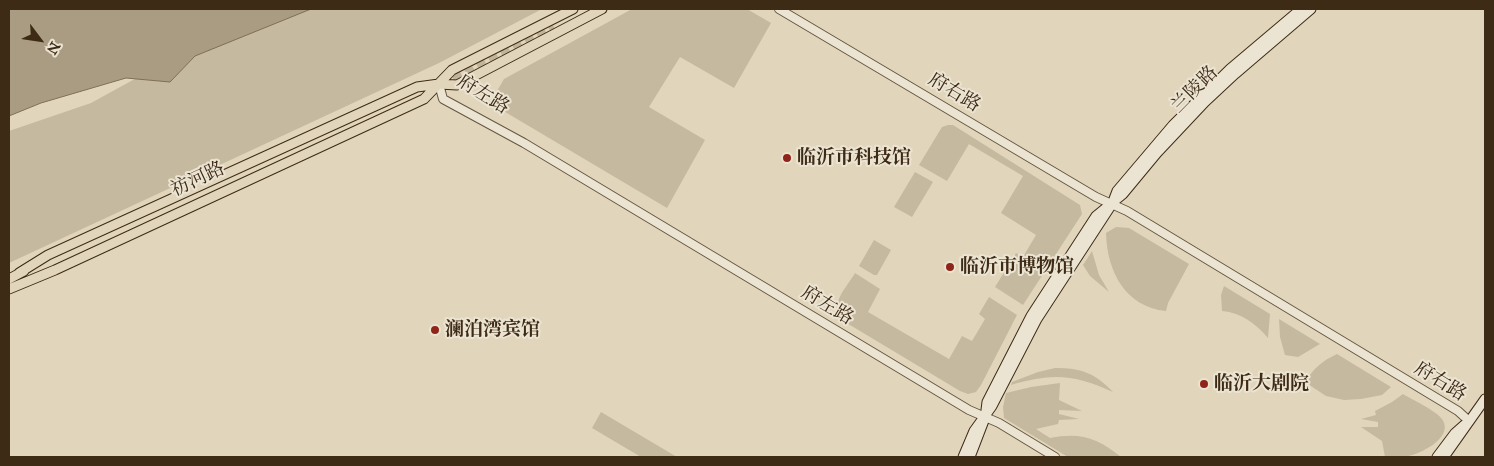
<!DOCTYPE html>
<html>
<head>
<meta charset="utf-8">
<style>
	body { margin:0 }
	#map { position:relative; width:1494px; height:466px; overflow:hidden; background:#e1d6bb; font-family:"IM FELL Great Primer",serif }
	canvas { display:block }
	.frame { position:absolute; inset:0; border:10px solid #3e2b16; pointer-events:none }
	.north { position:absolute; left:15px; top:15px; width:50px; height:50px; -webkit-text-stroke:4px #ece4d3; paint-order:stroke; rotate:121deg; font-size:14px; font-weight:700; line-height:20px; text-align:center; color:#3e2b16 }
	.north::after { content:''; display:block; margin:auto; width:18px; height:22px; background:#3e2b16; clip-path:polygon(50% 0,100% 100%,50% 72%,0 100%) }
</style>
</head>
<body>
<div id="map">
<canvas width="1494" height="466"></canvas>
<div class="frame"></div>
<div class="north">N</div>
</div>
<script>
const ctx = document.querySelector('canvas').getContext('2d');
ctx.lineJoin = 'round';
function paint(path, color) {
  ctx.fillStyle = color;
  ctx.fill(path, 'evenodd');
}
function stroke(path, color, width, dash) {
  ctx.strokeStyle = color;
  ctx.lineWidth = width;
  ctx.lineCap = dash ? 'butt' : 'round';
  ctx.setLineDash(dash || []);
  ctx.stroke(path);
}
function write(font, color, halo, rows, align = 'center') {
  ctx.font = font + ' "IM FELL Great Primer","Noto Serif SC",serif';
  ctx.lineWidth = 4;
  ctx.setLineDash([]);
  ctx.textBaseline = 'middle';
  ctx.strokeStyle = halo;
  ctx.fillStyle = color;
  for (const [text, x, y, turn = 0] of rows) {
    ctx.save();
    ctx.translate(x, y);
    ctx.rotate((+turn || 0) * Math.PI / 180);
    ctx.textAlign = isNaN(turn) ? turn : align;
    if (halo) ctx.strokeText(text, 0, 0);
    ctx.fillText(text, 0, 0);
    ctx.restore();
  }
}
paint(new Path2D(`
	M278,9H542L439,63L9,263V131L91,103L182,53Z
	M632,9H747L771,23L734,88L680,57L649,107L705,140L667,208L490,103L504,79Z
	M948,125H953L1080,205L1082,214L1023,305L995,287L1016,253L1023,257L1036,235L1001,213L1023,176L969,144L947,181L919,165L942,127Z
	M915,172L933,182L912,217L894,207Z
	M1116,227L1129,228L1189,264L1168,303L1166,311C1125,307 1107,271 1106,233Z
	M874,240L891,250L877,275H874L859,266Z
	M1092,251L1099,275L1109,292L1090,276L1083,265Z
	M855,273L880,289L868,312L949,359L962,336L972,341L985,319L979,314L989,297L1017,315L981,385L976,392L968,394L960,391L840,319C830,303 847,287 855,273Z
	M1224,286L1270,314L1268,338C1255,323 1242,313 1222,311L1221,295Z
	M1279,319L1320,344L1298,357L1285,355L1280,337Z
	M1337,354L1391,387L1382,395L1361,399L1344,400L1326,396L1305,382C1314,368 1322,361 1337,354Z
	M1055,368C1081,368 1095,373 1113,392C1073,374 1053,373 1011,385L1012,382L1038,372Z
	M1060,383L1059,400L1082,411L1059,410V414L1079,419L1059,420L1058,424L1036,429L1050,438C1080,432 1098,438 1121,457H1068L1004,418L1003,407L1006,393L1031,387Z
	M1403,394C1413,400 1435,410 1442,419C1455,438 1419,455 1404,457C1398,458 1391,457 1385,457L1382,441L1361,427H1378V422L1361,419L1376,415L1375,411L1392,402Z
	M601,412L677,457H641L592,428Z`), '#c5b99f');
const water = new Path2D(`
	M9,9H311L195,56L170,82L126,78L41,103L9,116Z`);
paint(water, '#aa9c83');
stroke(water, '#7f6f57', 1);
stroke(new Path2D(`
	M442,86L555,29`), '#c0b49a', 9, [9, 4.5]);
const tertiary = new Path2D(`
	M779,9L1096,197L1127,211L1458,411L1469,421
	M439,84L443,99L524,143L969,410L999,423L1055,457`);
const secondary = new Path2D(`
	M963,457L974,431L992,406L1037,319L1112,204L1117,191L1173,125L1230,69L1301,9
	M970,457L985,418L987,402L1031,316L1096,216L1123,194L1157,153L1205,102L1235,74L1311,9
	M1437,457L1455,433L1464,425
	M1444,457L1485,399`);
const primary = new Path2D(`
	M19,273L48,255L417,87L439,84L457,85L602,9
	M9,279L24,271
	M9,289L55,270L424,99L452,70L573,9`);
stroke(tertiary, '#67563f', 10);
stroke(secondary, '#3e2b16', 11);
stroke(primary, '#3e2b16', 11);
stroke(tertiary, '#ece4d3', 8);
stroke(secondary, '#ece4d3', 9);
stroke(primary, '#e1d6bb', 9);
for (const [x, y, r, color] of [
	[787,158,5,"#8f2418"],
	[950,267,5,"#8f2418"],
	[435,330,5,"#8f2418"],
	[1204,384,5,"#8f2418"]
]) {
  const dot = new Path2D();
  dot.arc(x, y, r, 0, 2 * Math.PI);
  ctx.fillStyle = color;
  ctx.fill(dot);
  stroke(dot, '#ece4d3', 2);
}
write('19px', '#3e2b16', '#ece4d3', [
	["兰陵路",1195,90,-45],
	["府右路",954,93,31],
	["府左路",483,95,32],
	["祊河路",198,180,-25],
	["府左路",827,306,31],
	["府右路",1440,382,32]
]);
write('bold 19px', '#3e2b16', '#ece4d3', [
	["临沂市科技馆",797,158],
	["临沂市博物馆",960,267],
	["澜泊湾宾馆",445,330],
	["临沂大剧院",1214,384]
], 'left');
</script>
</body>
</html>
